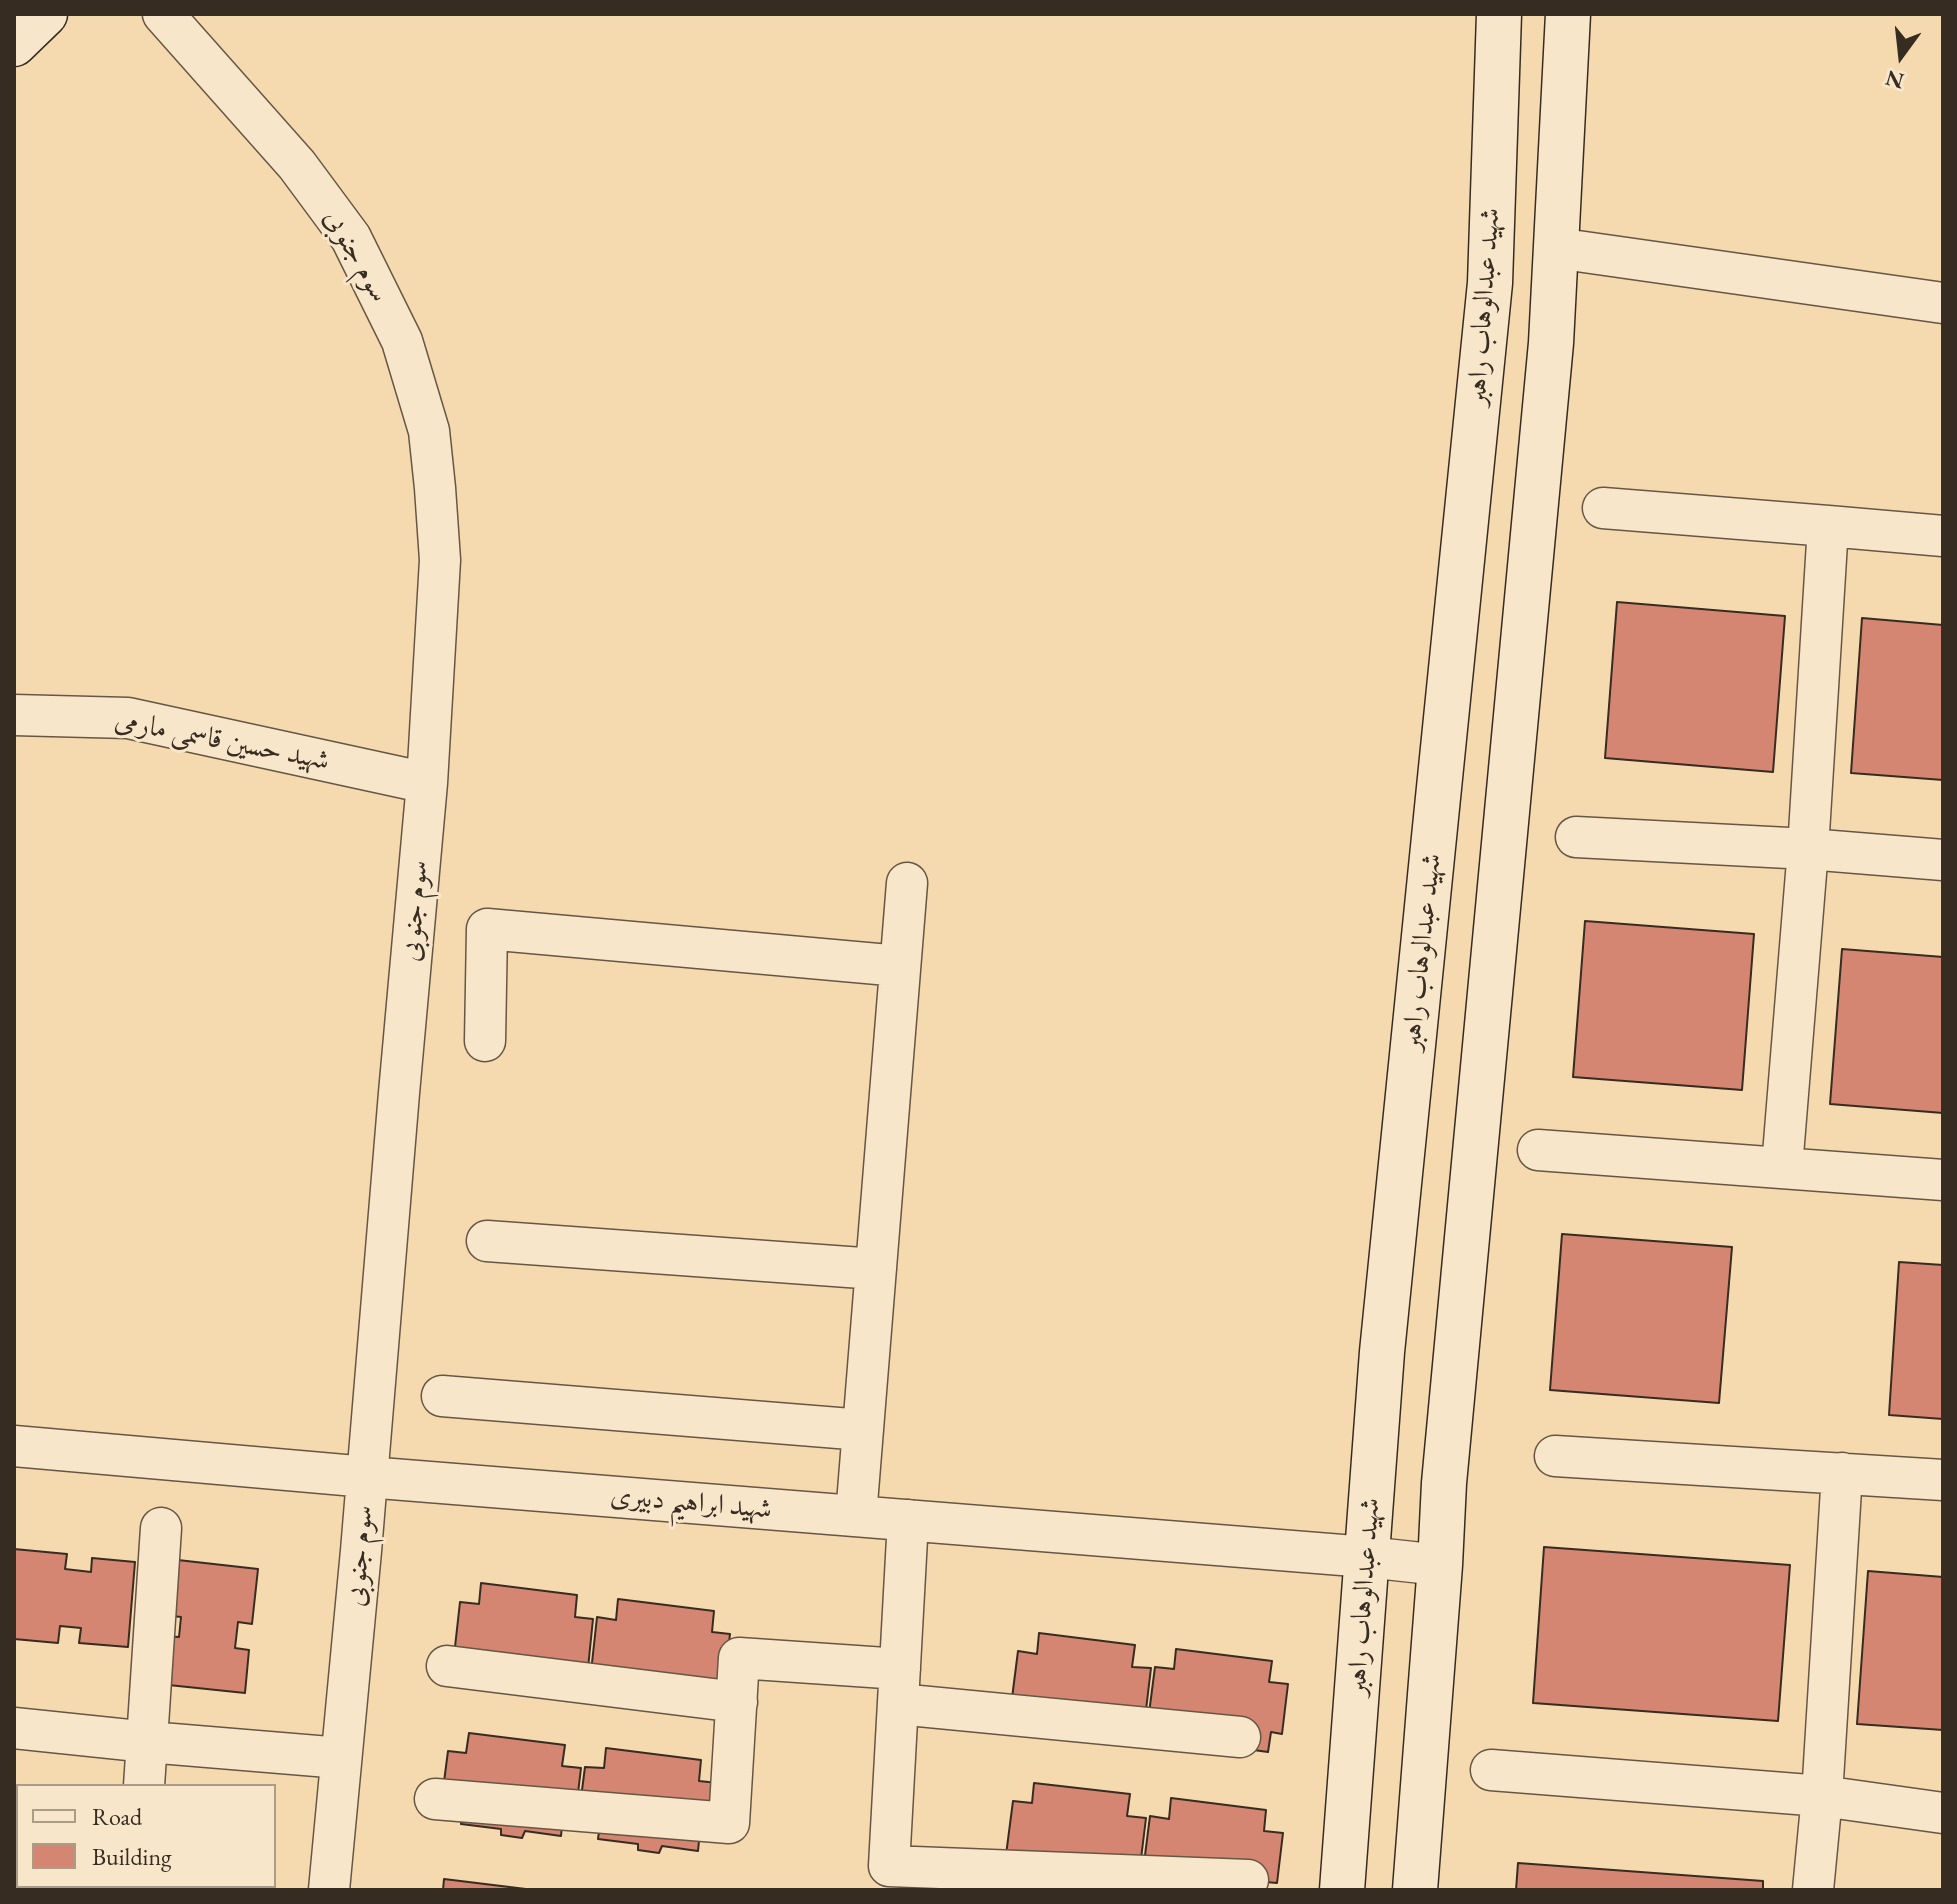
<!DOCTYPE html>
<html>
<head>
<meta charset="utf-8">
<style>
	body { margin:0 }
	#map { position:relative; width:1957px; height:1904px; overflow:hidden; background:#f5d9af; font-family:"EB Garamond",serif }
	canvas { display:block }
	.frame { position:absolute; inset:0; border:16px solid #372c21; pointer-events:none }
	.legend { position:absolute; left:16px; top:1784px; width:260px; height:104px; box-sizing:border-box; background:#f8e6cb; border:2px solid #ab9c87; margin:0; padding:10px 14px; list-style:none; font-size:24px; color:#372c21 }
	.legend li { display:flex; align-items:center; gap:16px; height:40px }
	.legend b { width:40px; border:2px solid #ab9c87 }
	.north { position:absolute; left:1861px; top:16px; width:80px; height:80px; -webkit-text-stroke:6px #f8e6cb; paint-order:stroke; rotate:195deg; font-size:22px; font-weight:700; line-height:32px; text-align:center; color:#372c21 }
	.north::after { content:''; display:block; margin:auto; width:28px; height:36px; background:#372c21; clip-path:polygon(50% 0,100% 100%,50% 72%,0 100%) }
</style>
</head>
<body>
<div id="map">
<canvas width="1957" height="1904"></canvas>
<div class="frame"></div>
<ul class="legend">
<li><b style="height:10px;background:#f8e6cb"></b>Road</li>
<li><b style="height:22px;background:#d48672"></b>Building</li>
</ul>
<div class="north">N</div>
</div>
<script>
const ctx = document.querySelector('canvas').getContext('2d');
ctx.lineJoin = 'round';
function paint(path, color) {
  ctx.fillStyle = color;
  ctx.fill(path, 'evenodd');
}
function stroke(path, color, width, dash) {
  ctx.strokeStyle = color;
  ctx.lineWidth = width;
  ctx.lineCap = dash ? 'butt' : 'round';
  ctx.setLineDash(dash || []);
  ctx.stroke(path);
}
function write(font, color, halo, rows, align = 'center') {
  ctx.font = font + ' "EB Garamond",Amiri,serif';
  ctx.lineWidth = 6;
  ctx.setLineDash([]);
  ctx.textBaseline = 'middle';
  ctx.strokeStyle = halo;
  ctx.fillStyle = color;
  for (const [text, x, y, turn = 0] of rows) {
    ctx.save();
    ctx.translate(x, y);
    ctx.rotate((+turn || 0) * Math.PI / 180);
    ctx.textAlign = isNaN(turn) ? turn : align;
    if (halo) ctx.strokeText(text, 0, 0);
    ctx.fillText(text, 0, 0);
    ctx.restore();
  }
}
const building = new Path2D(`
	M1617,602L1785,616L1773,772L1605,758Z
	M1862,618L1943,625V780L1851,773Z
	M1585,921L1754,934L1742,1090L1573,1077Z
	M1842,949L1943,957V1113L1830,1104Z
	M1562,1234L1732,1247L1719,1403L1550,1390Z
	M1899,1262L1943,1265V1419L1889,1415Z
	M1544,1547L1790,1565L1778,1721L1533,1703Z
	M14,1549L67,1554L65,1569L91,1572L92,1558L135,1562L128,1647L79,1643L81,1628L60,1626L58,1643L14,1639Z
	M169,1559L258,1569L252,1624L238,1622L235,1648L249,1650L245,1693L159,1684L164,1636L179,1637L181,1617L163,1615Z
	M1868,1571L1943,1577V1730L1857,1724Z
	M481,1583L577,1595L575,1617L593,1619L588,1668L454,1656L460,1602L479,1604Z
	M618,1599L714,1611L712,1632L730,1634L724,1684L591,1672L597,1617L616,1620Z
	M1039,1633L1135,1645L1132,1667L1151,1668L1145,1718L1011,1706L1018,1651L1037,1654Z
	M1176,1649L1272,1661L1269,1682L1288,1684L1282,1734L1271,1732L1268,1752L1232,1747L1148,1721L1155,1667L1174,1669Z
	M469,1733L565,1745L562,1766L581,1768L575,1818L563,1816L561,1836L525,1831L522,1838L501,1835V1829L461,1824L463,1808L441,1805L448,1751L466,1753Z
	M606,1748L701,1760L699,1781L718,1783L700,1831L698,1851L662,1846L659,1853L638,1850V1844L598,1839L600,1824L578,1821L585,1767L604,1768Z
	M1034,1783L1130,1794L1127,1816L1146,1818L1140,1867L1006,1855L1013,1801L1032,1803Z
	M1171,1798L1266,1810L1264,1831L1283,1833L1277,1883L1143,1871L1150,1816L1169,1819Z
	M14,1845H18V1886H100V1890H14Z
	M1518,1863L1763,1881V1890H1516Z
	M444,1879L534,1890H443Z
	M154,1886H244V1890H153Z`);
paint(building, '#d48672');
stroke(building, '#372c21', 2);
const minor = new Path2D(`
	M163,14L297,165L351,238L402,341L429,431L435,488L440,560L427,783L399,1093L361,1551L329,1890
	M1556,248L1943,303
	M1603,508L1828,526L1808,849L1782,1167
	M1828,526L1943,536
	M14,715L128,718L427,783
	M1576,837L1808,849L1943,860
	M485,1041L487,929L900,966
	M1538,1150L1943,1180
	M487,1241L876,1269
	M442,1396L863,1430
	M14,1446L367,1477L1367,1557L1440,1565
	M1555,1456L1943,1480
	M856,1516L907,883
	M908,1520L889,1866L1248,1880
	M447,1666L737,1702
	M898,1704L1240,1737
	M14,1728L148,1742L341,1758
	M1491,1770L1822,1796L1943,1813
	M144,1786L161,1528
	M435,1799L729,1823L739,1658L900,1669
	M135,1890V1886
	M1813,1890L1822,1796L1842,1473`);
const secondary = new Path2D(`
	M14,44L45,14
	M1342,1890L1382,1352L1490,283L1499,14
	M1415,1890L1440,1565L1444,1483L1551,343L1568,14`);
stroke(minor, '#665744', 43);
stroke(secondary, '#372c21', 47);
stroke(minor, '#f8e6cb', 40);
stroke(secondary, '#f8e6cb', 44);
write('28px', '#372c21', '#f8e6cb', [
	["سوم جنوبی",356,256,60],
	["شهید عبدالوهاب راهبر",1484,307,-86],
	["شهید حسین قاسمی مارمی",222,741,11],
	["سوم جنوبی",415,911,-85],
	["شهید عبدالوهاب راهبر",1422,952,-84],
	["شهید ابراهیم دبیری",691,1503,5],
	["سوم جنوبی",360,1556,-85],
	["شهید عبدالوهاب راهبر",1364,1597,-86]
]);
</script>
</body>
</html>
